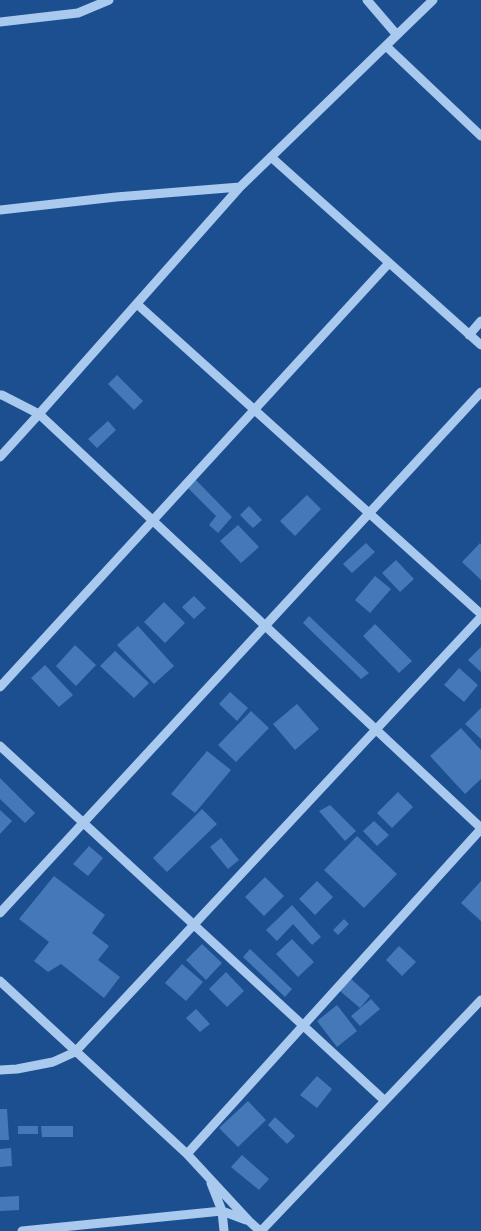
<!DOCTYPE html>
<html>
<head>
<meta charset="utf-8">
<style>
	body { margin:0 }
	canvas { display:block; background:#1b4f8f }
</style>
</head>
<body>
<canvas width="481" height="1231"></canvas>
<script>
const ctx = document.querySelector('canvas').getContext('2d');
ctx.lineJoin = 'round';
function paint(path, color) {
  ctx.fillStyle = color;
  ctx.fill(path, 'evenodd');
}
function stroke(path, color, width, dash) {
  ctx.strokeStyle = color;
  ctx.lineWidth = width;
  ctx.lineCap = dash ? 'butt' : 'round';
  ctx.setLineDash(dash || []);
  ctx.stroke(path);
}
paint(new Path2D(`
	M117,375L143,401L134,410L108,384Z
	M108,421L116,430L97,448L88,439Z
	M195,479L232,517L218,533L209,525L216,516L187,487Z
	M307,495L321,509L295,536L280,521Z
	M249,506L262,520L253,528L240,515Z
	M238,525L259,547L241,563L220,541Z
	M366,543L375,552L352,573L343,564Z
	M480,543L481,545V580L462,562Z
	M396,560L414,579L400,592L382,573Z
	M375,576L391,589L370,613L355,600Z
	M194,596L206,608L194,619L182,607Z
	M164,602L185,623L165,643L144,622Z
	M309,616L369,673L361,679L303,623Z
	M375,624L412,661L399,673L363,636Z
	M138,626L174,666L154,684L117,645Z
	M75,645L96,665L76,686L56,666Z
	M481,647V672L468,660Z
	M115,651L149,683L134,698L100,666Z
	M45,665L73,695L59,707L31,678Z
	M459,668L478,685L464,702L444,685Z
	M230,692L248,708L237,721L219,704Z
	M297,704L319,729L295,750L273,724Z
	M481,708V739L465,724Z
	M251,711L269,728L236,762L218,745Z
	M461,728L481,750V779L465,794L430,756Z
	M207,751L231,770L195,813L171,794Z
	M0,778L35,813L25,823L0,799Z
	M398,792L413,807L392,828L377,813Z
	M330,805L356,831L345,841L319,811Z
	M202,809L217,824L167,872L153,858Z
	M0,810L12,821L0,834Z
	M374,821L389,835L377,846L363,831Z
	M357,836L397,874L364,908L324,870Z
	M221,838L239,860L228,869L210,847Z
	M89,846L103,858L88,876L73,864Z
	M54,876L105,915L92,933L109,946L98,960L120,977L104,998L61,964L48,972L34,961L49,942L19,919Z
	M265,877L284,896L264,916L245,897Z
	M317,881L333,897L315,915L299,899Z
	M481,881V921L461,903Z
	M292,905L321,937L312,945L293,924L277,941L266,930Z
	M344,919L349,924L338,935L333,930Z
	M292,939L314,962L298,977L276,954Z
	M202,944L222,963L206,980L186,960Z
	M399,946L416,962L402,976L386,960Z
	M250,949L292,989L285,997L243,957Z
	M182,964L203,982L186,1001L165,983Z
	M226,972L244,991L227,1007L209,989Z
	M351,979L370,996L360,1008L340,991Z
	M371,999L380,1009L360,1026L351,1016Z
	M337,1005L357,1031L337,1047L317,1021Z
	M196,1009L210,1024L200,1032L186,1018Z
	M317,1076L332,1089L317,1108L300,1095Z
	M248,1101L266,1120L238,1147L219,1128Z
	M0,1109H7L9,1140H0Z
	M275,1117L295,1136L287,1144L268,1125Z
	M18,1126H38V1134H18Z
	M41,1126H73V1137H42Z
	M11,1148L12,1166L0,1167V1149Z
	M242,1155L269,1179L259,1190L231,1167Z
	M19,1196V1210L0,1211V1197Z`), '#4478b7');
stroke(new Path2D(`
	M367,0L397,35
	M0,22L78,13L109,0
	M386,46L481,136
	M271,157L481,345
	M0,210L116,197L240,187
	M137,304L481,614
	M469,335L481,321
	M0,395H2L39,414L481,828
	M0,457L39,414L240,187L433,0
	M0,687L389,263
	M0,746L385,1101
	M0,913L481,392
	M0,981L187,1154L249,1221L260,1231
	M0,1070L17,1069L53,1062L75,1052L481,617
	M187,1154L481,829
	M211,1183L222,1211L224,1231
	M22,1231L222,1211L246,1220
	M261,1231L481,1000`), '#a9c9ee', 9);
</script>
</body>
</html>
